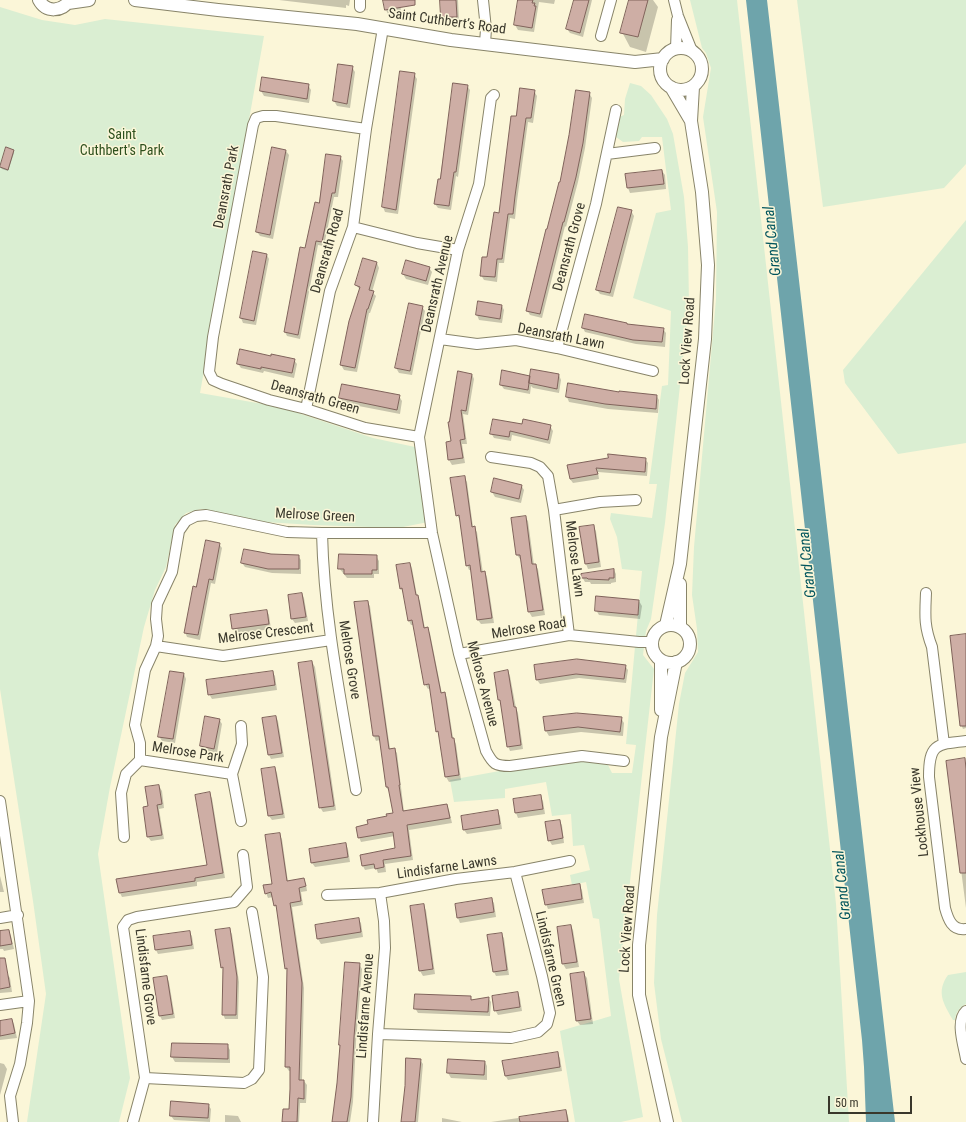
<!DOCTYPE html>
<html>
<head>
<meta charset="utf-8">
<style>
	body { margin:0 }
	#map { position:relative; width:966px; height:1122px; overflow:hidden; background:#fbf6d8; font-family:"Roboto Condensed",sans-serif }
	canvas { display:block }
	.scale { position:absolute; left:828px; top:1096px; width:84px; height:18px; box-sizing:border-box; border:2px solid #39372b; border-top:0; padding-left:5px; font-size:12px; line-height:14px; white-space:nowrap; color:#39372b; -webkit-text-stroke:3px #fbf6d8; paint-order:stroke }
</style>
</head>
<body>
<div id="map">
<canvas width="966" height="1122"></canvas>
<div class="scale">50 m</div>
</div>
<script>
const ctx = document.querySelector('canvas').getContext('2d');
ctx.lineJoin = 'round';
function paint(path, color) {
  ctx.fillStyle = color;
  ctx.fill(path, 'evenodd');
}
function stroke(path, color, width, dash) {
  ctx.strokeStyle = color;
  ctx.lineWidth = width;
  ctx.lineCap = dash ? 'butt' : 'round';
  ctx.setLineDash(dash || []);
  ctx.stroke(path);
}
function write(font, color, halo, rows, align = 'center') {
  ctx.font = font + ' "Roboto Condensed",sans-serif';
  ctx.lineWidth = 3;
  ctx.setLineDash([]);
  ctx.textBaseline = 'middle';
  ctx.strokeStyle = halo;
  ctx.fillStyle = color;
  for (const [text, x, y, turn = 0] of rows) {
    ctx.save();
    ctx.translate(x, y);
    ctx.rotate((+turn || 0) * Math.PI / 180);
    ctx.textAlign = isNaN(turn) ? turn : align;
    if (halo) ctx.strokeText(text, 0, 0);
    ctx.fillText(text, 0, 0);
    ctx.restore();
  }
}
paint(new Path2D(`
	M690,0H737L836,904L849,1122H682L661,1039L654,983L657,915L679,704L685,673L698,652L697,629L692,595L694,547L716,299L717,212L703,117L711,68L706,53L702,48Z
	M797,0H966V164L944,188L823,207Z
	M0,7L42,20L75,25L105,19L264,36L200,393L280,407L373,438L415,447L428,522L398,528L313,525L265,522L201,509L186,513L175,525L166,567L155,590L144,627L110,787L98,854L130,1078L119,1122H27L46,994L33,901L0,689Z
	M630,83L641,86L651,95L667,119L673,134L684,197L688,247L689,303L665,523L651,619L646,631L643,655L654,669L619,979L643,1117L621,1122H575L560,1031L611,1016L599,919L593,918L586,882L572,885L570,875L590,870L584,845L573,846L571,814L552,816L546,782L505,789V798L454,802L450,780L505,770L580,759L608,765L612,773H632L636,745L626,744L642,571L622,569L617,537L610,519L611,513L652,518L657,484H649L662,386L668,385L671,311L633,298L656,213L671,210L662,137H642L639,141L623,142L616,137L617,118L624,115L625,99Z
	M966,220V443L898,454L845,383L843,370Z
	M966,972V1004C959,1008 956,1012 955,1020H953C943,1003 936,992 948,975Z`), '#daeed2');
paint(new Path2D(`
	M746,0H767L895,1122H866L864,1067L862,1040Z`), '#6ea4ab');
paint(new Path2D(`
	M279,0H350L349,6L346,5V8Z
	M384,0H400L401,12L388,14L386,10Z
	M442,0H458L459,21L445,22L442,17Z
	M519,0H555L554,4L539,2L534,32L518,30L515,25Z
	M575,0H592L583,37L570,33L567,29Z
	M630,0H653L658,7L646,52L630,47L622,32Z
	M352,67L355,72L350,108L337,106L334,101Z
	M401,73L414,74L417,79L398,214L385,212L383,207Z
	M308,85L311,90L309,103L264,96L261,91Z
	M467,86L470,90L458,177L456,176L451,210L438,208L435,204Z
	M534,91L537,96L533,123L528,122L517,201L515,219L510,218L504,263H499L497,282L484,280L481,275L488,258L500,214L517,118Z
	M589,93L592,98L585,148L578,182L566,227L565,226L542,318L530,315L527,310Z
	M13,151L14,153L8,171L2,169L0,167Z
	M286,151L289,155L273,239L260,236L257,232Z
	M340,157L343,161L338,197H334L324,246L318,245L300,339L287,336L285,332L306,249L320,204Z
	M662,171L665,175L666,189L630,193L628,188L626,175Z
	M631,211L634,216L613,297L600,294L597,290Z
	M267,255L269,259L256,325L243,323L241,318Z
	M377,263L379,268L372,292L376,296L370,313H369L357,372L344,370L341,365L360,290L356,285Z
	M429,268L432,272L428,285L406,279L403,274Z
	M502,306L504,310L502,323L479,320L477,315Z
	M422,307L425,311L412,375L399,373L396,368Z
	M627,325L663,329L666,333L665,347L636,344L585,332L583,328Z
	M271,357L294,360L297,364L294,378L264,371L263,373L241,368L238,364Z
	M472,374L474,379L468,415L463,414L467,444H462L465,463L452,465L449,460L447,443L452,442L449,423Z
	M559,375L561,380L559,393L533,388L531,386L530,394L504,389L501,385L529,376Z
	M620,394L656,395L659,400L658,413L608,409L569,402L567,397Z
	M399,396L402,401L400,414L343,403L340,398Z
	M523,425L550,426L553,431L550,444L512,435L511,441L494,438L491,433Z
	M609,459H645L648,463L647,476L598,472L599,479L573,483L570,479Z
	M464,477L467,482L473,527L477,532L483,573L485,572L487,577L494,623L481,624L478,620L471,570H469L467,565L460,520L457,515Z
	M521,485L524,490L521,503L495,497L492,492Z
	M525,517L528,521L534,565H535L538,569L545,615L532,617L529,612L522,559H520L517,555Z
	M593,526L596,531L601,567L588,569L586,564L580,528Z
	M219,544L222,548L215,584L211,583L200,640L187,637L185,632L197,588Z
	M271,555L298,556L301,560V574L272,573L245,567L242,563Z
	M376,556L379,561V574H374V578H347L339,568Z
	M410,564L412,568L417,596L420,601L425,629L427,628L430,633L442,694L445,693L447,698L453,738L456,744L461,780L449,782L446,777L440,736L437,731L431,688L428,689L425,684L414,625H411L409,621L404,594L401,589Z
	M614,570L616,574V582L611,583V584H591L590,582H585L582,577Z
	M302,594L304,598L308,621L295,623L292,619Z
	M639,601L642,606L640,619L599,615L596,610Z
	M367,602L370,606L390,749H394L397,753L404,812L447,805L449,810L452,823L409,830L413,860L385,864L386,872L378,873L376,868L365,870L363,866L397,849L395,836L361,842L359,837L369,825L394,814L389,791L386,787L380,740L376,741L374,736L355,603Z
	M267,611L269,615L271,629L236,634L233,629L231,616Z
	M966,635V728L963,729L961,724Z
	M312,662L315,667L336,810L323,812L320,807Z
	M625,666L628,670L626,683L579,678L540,684L537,680Z
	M508,671L510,676L516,708L518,713L523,749L510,751L508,746L502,704L499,700L495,673Z
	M272,672L275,676L277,690L212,699L209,694Z
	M184,674L186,679L175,743L162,741L159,736Z
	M276,717L278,721L284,757L271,759L269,755Z
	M544,718H621L624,723L623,736L581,732L549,736L546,731Z
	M219,719L222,724L217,753L204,751L201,746Z
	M964,760L966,763V908L947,762Z
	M275,768L277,773L285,818L272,820L269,816Z
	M159,786L162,791L164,808L159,809L164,839L151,841L148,837L149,807Z
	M209,794L212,798L225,878L197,882V886L122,897L120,893L208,865Z
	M540,796L543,801L545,814L518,818L516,813L514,800Z
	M497,811L500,816L502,829L467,834L464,830Z
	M559,821L562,825L564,843L552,845L549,840Z
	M279,834L282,839L288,882L303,879L306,884L307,891L301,892L303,905L292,907L304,988L302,1081H304L307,1085L306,1103H300L299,1122H283L290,1110L291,1071H289L286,1067L288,972L286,968L277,910L275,905L273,897L268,898L266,893L273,884Z
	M346,844L348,849L350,862L315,867L312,863L310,850Z
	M0,876L4,892H0Z
	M579,885L582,890L584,903L548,909L546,904Z
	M491,899L494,903L496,917L460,923L458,918L456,905Z
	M423,905L426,910L435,974L423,976L420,971L411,907Z
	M358,919L361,923L363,937L321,944L318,939L316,926Z
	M571,926L573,930L579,967L566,969L563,964L558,928Z
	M229,929L232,934L239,982L238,1019H225L223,1014L224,970L222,967Z
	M9,931L11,936L14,949L4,951L3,949H0V932Z
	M189,932L192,936L194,949L158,954L156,950Z
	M501,934L504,938L509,975L496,976L494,972Z
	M346,963L359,964L362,969L356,1042L353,1102L350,1122H333L341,1048L340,1045Z
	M7,974L10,978L12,992L0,993V975Z
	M584,974L587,978L593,1024L580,1025L577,1021Z
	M167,977L169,982L175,1018L162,1020L160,1016Z
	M518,993L520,998L522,1011L498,1015L495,1010Z
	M470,997L472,1000L488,998L491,1002L490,1016L418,1013L415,1008Z
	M12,1020L14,1024L17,1038L0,1040V1022Z
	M173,1044L227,1045L230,1050V1063L175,1062L172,1057Z
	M557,1053L560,1058L562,1071L508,1080L505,1075Z
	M420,1060L423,1064L418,1122H402L406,1086Z
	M448,1060L485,1062L487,1066V1080L451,1078L448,1073Z
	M0,1063L4,1064L7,1069L0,1095Z
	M208,1105L211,1109L210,1122L174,1120L171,1116Z
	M566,1111L568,1116L569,1122H491Z
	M225,1115L238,1116L241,1122H225Z
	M442,1118L462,1122H442Z`), '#0003');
const building = new Path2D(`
	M383,0H415V5L385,10Z
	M440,0H456L457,17H441Z
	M518,0H533L532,3H535L534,6H536L532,28L514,25Z
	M574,0H589L580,33L566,29Z
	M629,0H648L638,37L620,33Z
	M338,64L353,66L347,104L333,101Z
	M400,71L415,73L396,210L382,207Z
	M262,77L309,84L307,99L260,91Z
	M453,83L468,85L456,172H454L449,206L434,204L438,179H440Z
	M520,88L535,90L531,118H526L515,196L513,214H508L502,259H497L495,277L480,276L482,257H487L494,212L499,213L511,116H516Z
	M576,90L590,92L583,143L576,177L564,222H563L540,314L526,311L546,229H547L559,182H560L569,135Z
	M6,147L14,150L8,170L0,167Z
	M272,147L286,150L270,235L256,232Z
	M326,154L341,156L335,193H332L322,242L316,241L298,335L284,332L300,247L305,248L315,202L319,203Z
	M662,170L664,184L627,188L625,174Z
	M618,207L632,210L610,293L596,290Z
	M253,251L267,254L254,321L240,318Z
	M363,258L377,262L369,290L374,291L368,309H367L355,368L340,365L349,321L360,287L355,285Z
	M406,260L430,267L426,281L402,274Z
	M478,301L502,305L500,319L476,315Z
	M409,303L423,306L410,371L395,368Z
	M585,314L627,323V324L664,328L662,342L633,340L582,328Z
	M240,349L271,356V354L295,359L292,373L261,367V369L237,364Z
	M531,369L559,374L557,389L529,383Z
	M502,370L530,376L528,390L500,385Z
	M458,371L472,374L466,411L461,410L465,439L460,440L463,458L448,460L446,442L451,441L448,422H449Z
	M568,383L619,392V391L657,395L656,409L605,404L566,397Z
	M342,384L400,395L397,410L339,398Z
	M493,419L522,424L523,419L551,425L548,440L510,431L509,437L490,434Z
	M608,454L646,458L645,472L596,468L598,474L570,479L567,465L608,458Z
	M465,476L472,527L475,526L481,572L485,571L492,618L477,620L470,565L466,566L459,515L456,516L450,478Z
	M494,478L522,485L519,499L491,492Z
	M526,516L532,564H536L543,610L528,612L520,555H516L511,518Z
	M594,525L599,562L585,564L579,527Z
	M206,540L220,543L213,580L209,579L198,635L184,633L193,586L196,587Z
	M244,549L271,554L299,555V569H268L241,563Z
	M339,554L377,555V570H372V574H344V569H338Z
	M410,563L416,595H418L424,628L428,627L441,693L445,692L452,738H454L459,775L445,777L438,731L436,732L429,684L424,685L412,620L408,621L402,588L400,589L396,565Z
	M614,569V578H609V580L588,579L587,578H581V574Z
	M302,593L306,617L291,619L288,595Z
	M596,596L639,600L638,615L595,611Z
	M368,601L389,749L395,748L400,785H399L403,811L447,804L450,818L407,825L411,856L383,860L384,867L375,869L374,864L362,866L360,855L395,848L393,832L358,838L356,827L368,824L367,820L387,816L386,814L393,813L388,787H386L379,736H373L354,602Z
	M267,610L269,624L232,629L230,615Z
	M966,634V726H960L950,636Z
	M577,659L626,665L624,679L576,674L536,680L534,665Z
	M312,661L334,806L319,808L298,663Z
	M508,670L514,707H516L521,745L507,747L500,700H498L494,673Z
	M170,671L184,673L173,739L158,737Z
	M273,671L275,685L208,695L206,680Z
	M577,713L622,717L620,732L578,727L545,731L543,717Z
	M205,716L220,719L214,749L200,746Z
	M276,716L282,753L268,755L262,718Z
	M965,758L966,769V873H960L946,761Z
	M275,767L283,814L268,816L261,769Z
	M159,785L162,804L157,805L162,835L147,837L143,807L148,806L145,787Z
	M210,792L223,873L195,878V881L119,893L116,879L207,865L195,795Z
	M541,795L543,809L515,813L513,799Z
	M498,810L500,824L463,830L461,816Z
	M560,820L563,838L548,841L545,822Z
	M280,833L287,881L304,878L306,886L299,888L301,901L290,903L302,983L299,1080H304V1099L298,1098L297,1122H282L283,1109H289L290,1089V1067H285L287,968L285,969L276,905L274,906L271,892L265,894L263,885L272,884L265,835Z
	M346,843L348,857L311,863L309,849Z
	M580,884L582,899L545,905L542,890Z
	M492,898L494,912L457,918L455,904Z
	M424,904L433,969L419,971L410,906Z
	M359,918L361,932L317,939L315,925Z
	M571,925L577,962L562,964L557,927Z
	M230,928L237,977L236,1015H222L223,967L221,968L215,930Z
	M9,930L12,944L0,946V931Z
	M190,931L192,945L155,950L153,936Z
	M502,933L507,970L493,972L487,935Z
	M0,958H5L10,987L0,989Z
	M345,962L360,963L354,1037L351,1097L347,1122H332L337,1083L340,1045H339Z
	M584,972L591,1019L576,1021L570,974Z
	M167,976L173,1014L159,1016L153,978Z
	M518,992L520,1007L494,1011L492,996Z
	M415,994L471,996V1000L489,997L488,1012L414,1009Z
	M12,1019L15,1033L0,1036V1021Z
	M172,1043L228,1044V1059L171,1057Z
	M558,1052L560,1067L505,1076L502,1061Z
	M406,1058L421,1059L415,1122H401L405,1086Z
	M448,1059L485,1061L484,1075L447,1073Z
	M171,1101L209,1104L208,1118L170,1116Z
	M566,1110L568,1122H520L519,1117Z`);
paint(building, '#ceaea5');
stroke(building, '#80635b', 1);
const minor = new Path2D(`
	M360,0V7
	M483,0L486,29L485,43
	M674,0L678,16L692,51
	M601,36L611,0
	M676,49L677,20
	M494,95L491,98L479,184L458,250L419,437L432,533L459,654L486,751C493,764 495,766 510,766L582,756L624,761
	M366,129L276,116H263L256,118L253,125L213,337L209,372L213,380L222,384L269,400L306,409L365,428L419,437
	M607,154L655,148
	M353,227L417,243L458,250
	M440,339L477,344L516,340L557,348L653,371
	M557,348L596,204L616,110
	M306,409L330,291L353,227L366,129L383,28
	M491,457L531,463L540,467L548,476L554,510L569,635
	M554,510L600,502L636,500
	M322,533C324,620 342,705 356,790
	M926,593C925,616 924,626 932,647L944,744
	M156,646L223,656L331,640
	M459,654L569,635L639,642H652
	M966,741C936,744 929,744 929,777L945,908C948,919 952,931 966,929
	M140,760L232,774L241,821
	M232,774L242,744L241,726
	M0,801L29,1001L27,1023L20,1064L10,1096L13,1122
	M124,837L121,793L126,774L140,760V743L135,725L145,670L156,646L158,636L156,619L157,604L172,572L179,531L186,521L196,516L206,515L287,532L322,533H432
	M327,895L380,893L456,879L515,872L570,861
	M0,918L18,915
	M0,1005L29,1001
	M966,1011C955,1021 964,1046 966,1059
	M378,1034L511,1038L538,1032L547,1024L550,1013L542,976L515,872
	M145,1078L244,1083L252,1079L259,1070L263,977L252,912
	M133,1122L145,1078L123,927L128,920L137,917L234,902L247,887L243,855
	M373,1122L378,1034L385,948L384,921L380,893`);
const tertiary = new Path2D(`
	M39,0C46,13 62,12 70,0
	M135,0L218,10L357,24L451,40L635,62L663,59
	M68,3L89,0
	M660 69a21 21 0 1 1 42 0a21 21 0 1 1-42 0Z
	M671,87L691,121
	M680,584V627
	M666,625L680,564L705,339L708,265L702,192L691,121L693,87
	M652 644a19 19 0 1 1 38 0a19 19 0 1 1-38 0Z
	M661,710V660
	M667,1122L639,995V945L661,737L676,662`);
stroke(minor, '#888469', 12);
stroke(tertiary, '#888469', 14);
stroke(minor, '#fff', 10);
stroke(tertiary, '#fff', 12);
write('14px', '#39372b', '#fbf6d8', [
	["Saint Cuthbert’s Road",447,22,8],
	["Deansrath Park",227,187,-79],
	["Deansrath Grove",570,247,-75],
	["Deansrath Road",328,251,-74],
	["Deansrath Avenue",438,284,-77],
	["Deansrath Lawn",561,337,11],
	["Lock View Road",688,341,-86],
	["Deansrath Green",315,398,16],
	["Melrose Green",315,516,3],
	["Melrose Lawn",574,559,83],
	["Melrose Road",529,629,-9],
	["Melrose Crescent",266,634,-7],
	["Melrose Grove",349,660,81],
	["Melrose Avenue",482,684,75],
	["Melrose Park",188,753,9],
	["Lockhouse View",920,812,-96],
	["Lindisfarne Lawns",447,868,-8],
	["Lock View Road",628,929,-86],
	["Lindisfarne Green",550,959,77],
	["Lindisfarne Grove",145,977,83],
	["Lindisfarne Avenue",366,1006,-86]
]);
write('14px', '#2e511e', '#fbf6d8', [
	["Saint",122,135],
	["Cuthbert's Park",122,151]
]);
write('italic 15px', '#00545c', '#fbf6d8', [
	["Grand Canal",773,241,-96],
	["Grand Canal",808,563,-96],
	["Grand Canal",843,885,-96]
]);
</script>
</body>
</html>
